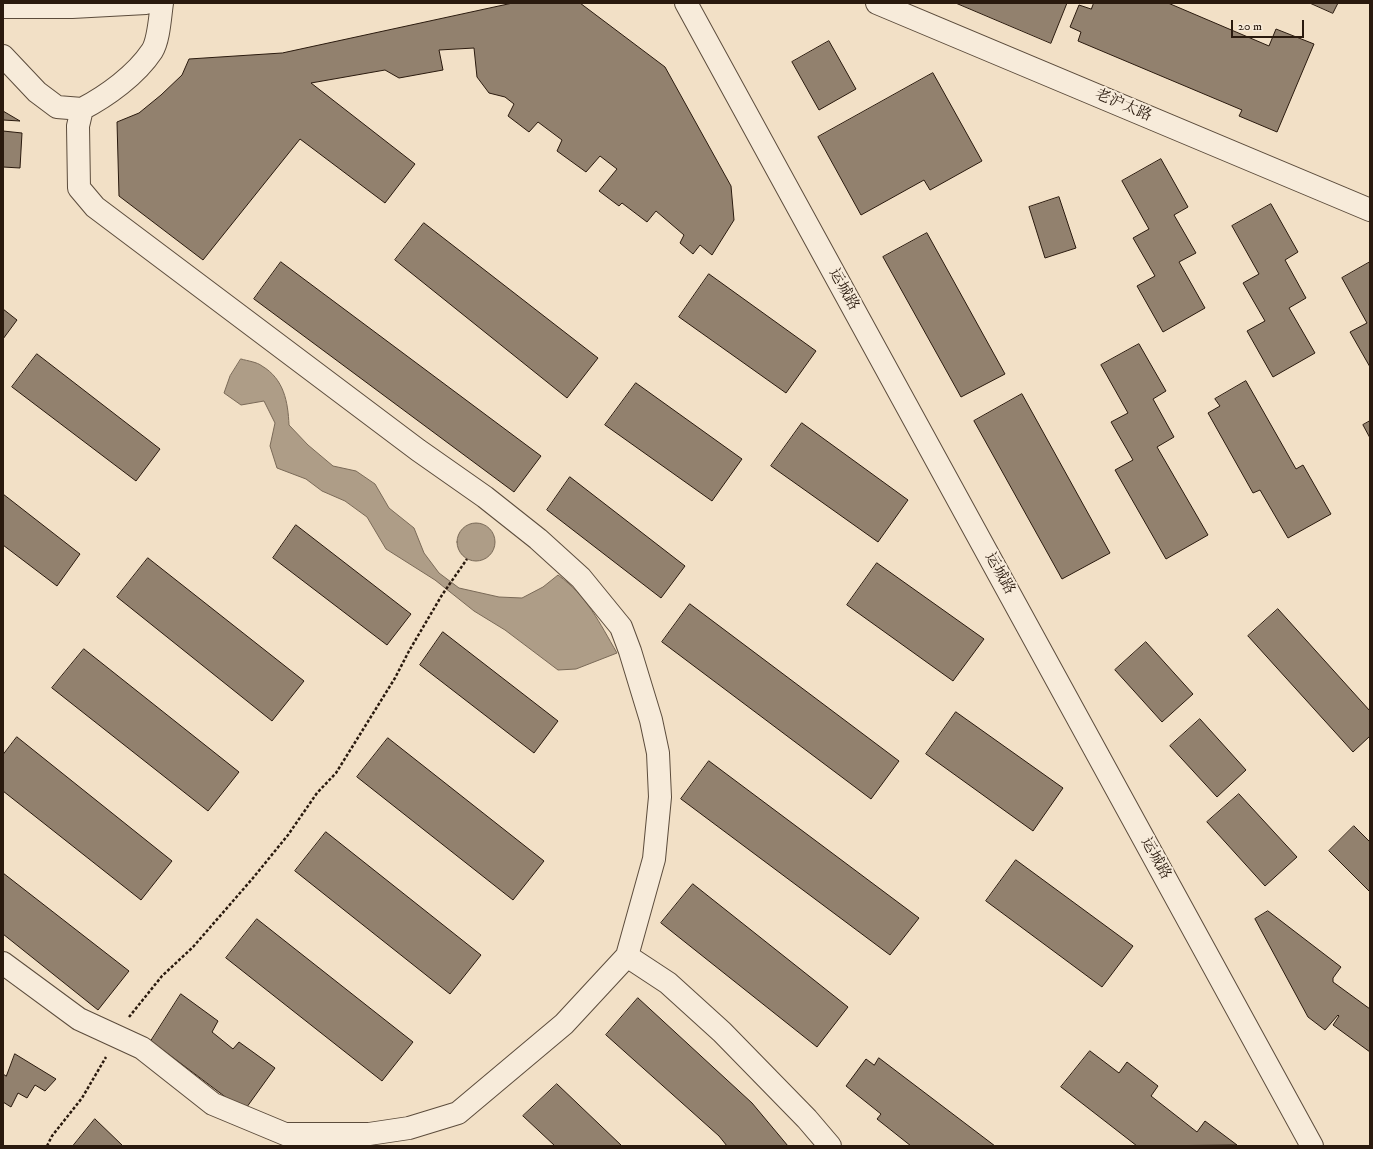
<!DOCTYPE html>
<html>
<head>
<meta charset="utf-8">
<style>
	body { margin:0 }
	#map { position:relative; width:1373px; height:1149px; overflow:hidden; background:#f2e0c6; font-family:"IM FELL DW Pica",serif }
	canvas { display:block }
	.frame { position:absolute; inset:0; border:4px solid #2a1a0e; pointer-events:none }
	.scale { position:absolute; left:1231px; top:20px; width:73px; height:18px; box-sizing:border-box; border:2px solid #2a1a0e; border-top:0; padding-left:5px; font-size:12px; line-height:14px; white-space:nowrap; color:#2a1a0e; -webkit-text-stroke:3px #f7ebda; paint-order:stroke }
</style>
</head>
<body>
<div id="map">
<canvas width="1373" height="1149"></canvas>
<div class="frame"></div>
<div class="scale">20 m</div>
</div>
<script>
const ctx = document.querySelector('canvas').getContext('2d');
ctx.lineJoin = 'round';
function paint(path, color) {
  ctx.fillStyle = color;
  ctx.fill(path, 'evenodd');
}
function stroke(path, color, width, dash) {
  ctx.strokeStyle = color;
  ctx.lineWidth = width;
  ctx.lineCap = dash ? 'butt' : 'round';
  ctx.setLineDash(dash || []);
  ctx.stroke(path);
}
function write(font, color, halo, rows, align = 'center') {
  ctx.font = font + ' "IM FELL DW Pica","Noto Serif SC",serif';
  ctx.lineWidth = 4;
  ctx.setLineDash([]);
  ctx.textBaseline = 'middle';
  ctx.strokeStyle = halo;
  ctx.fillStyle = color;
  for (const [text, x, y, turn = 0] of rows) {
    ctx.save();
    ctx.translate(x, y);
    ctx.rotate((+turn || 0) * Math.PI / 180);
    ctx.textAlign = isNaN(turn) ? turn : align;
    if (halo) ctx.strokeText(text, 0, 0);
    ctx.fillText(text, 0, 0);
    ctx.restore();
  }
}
const water = new Path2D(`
	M241,359C248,361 257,362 262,366C284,379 288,402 289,425L308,445L333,466L356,471L375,484L389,508L414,528L424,553L439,573L459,588L499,597L522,598L543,587L558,575C587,596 599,622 617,653L576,669L558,670L505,630L474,611L435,580L386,549L367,517L345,501L322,491L306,479L277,468L270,446L275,423L264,401L241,405L224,393L230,376Z
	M457 542a19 19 0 1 1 38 0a19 19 0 1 1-38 0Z`);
paint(water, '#ae9d87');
stroke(water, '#796957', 1);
const building = new Path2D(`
	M513,3H580L665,67L731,186L734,220L712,255L700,245L693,254L680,243L684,235L656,211L647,222L622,203L619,206L599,191L617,169L600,156L586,172L557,151L562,140L538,122L529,132L508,116L514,104L505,97L489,93L477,77L474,48L439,50L443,70L399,78L385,70L311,83L415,164L385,203L300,139L203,260L119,196L117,122L139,113L161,95L182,75L189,59L282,53Z
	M956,3H1067L1051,43Z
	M1094,3H1168L1269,46L1276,29L1314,44L1277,132L1239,116L1242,110L1078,41L1081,32L1070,27L1079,5L1091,9Z
	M1310,3H1338L1333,13Z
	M829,41L856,89L819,110L792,62Z
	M933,73L982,161L930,190L924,180L861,215L818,137Z
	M3,111L20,121L3,120Z
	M3,131L22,133L20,168L3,167Z
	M1161,159L1188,207L1174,215L1196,253L1179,262L1205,308L1163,332L1137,286L1155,276L1133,238L1149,229L1122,181Z
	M1059,197L1076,248L1045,258L1029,207Z
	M1271,204L1298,252L1285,260L1306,298L1289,308L1315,353L1273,377L1247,331L1265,321L1243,283L1259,274L1232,226Z
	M424,223L598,358L567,398L395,260Z
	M927,233L1005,374L961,397L883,257Z
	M281,262L541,456L514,492L254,299Z
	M1370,262V367L1350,332L1367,323L1342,278Z
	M709,274L816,351L786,393L679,317Z
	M3,309L17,320L3,339Z
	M1139,344L1166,391L1153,399L1174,437L1157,447L1208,535L1166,559L1115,470L1133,460L1111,422L1128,413L1101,365Z
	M37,354L160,449L136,481L12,387Z
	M1246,381L1296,469L1303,465L1331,514L1288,538L1260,490L1253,493L1208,413L1220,406L1215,399Z
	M636,383L742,459L712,501L605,425Z
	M1022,394L1110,553L1062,579L974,421Z
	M1370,421V438L1363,425Z
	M802,423L908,500L878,542L771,466Z
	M570,477L685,566L661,598L547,510Z
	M3,494L80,554L57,586L3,545Z
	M296,525L411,614L387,645L273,558Z
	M148,558L304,681L272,721L117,597Z
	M877,563L984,639L953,681L847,605Z
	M690,604L899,761L871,799L662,642Z
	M1278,609L1370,711V736L1353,752L1248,636Z
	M443,632L558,721L534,753L420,665Z
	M1146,642L1193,694L1162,722L1115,670Z
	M84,649L239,772L208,811L52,688Z
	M956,712L1063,788L1033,831L926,754Z
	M1200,719L1246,770L1217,797L1170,746Z
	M17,737L172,861L141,900L3,791V755Z
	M388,738L544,861L513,900L357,777Z
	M709,761L919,918L890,955L681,799Z
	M1239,794L1297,857L1265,886L1207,822Z
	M1354,826L1370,842V892L1329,851Z
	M326,832L481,955L450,994L295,871Z
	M1016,860L1133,946L1102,987L986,901Z
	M3,873L129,971L98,1010L3,934Z
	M693,884L848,1007L817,1047L661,923Z
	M1268,911L1341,967L1333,978V982L1370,1009V1052L1333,1025L1339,1016L1338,1015L1325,1030L1308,1017L1255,919Z
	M257,919L413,1042L382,1081L226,958Z
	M181,994L218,1021L212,1032L233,1049L239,1042L275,1068L244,1111L151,1041Z
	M638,998L752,1103L788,1146H727L719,1136L606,1035Z
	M1090,1051L1119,1073L1127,1062L1158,1086L1151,1096L1197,1132L1205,1121L1237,1145L1137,1146L1061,1087Z
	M15,1054L56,1079L45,1091L35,1085L27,1098L18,1093L11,1107L3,1102V1074L6,1076Z
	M879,1058L995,1146H911L877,1119L881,1114L846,1086L866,1059L874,1065Z
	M557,1084L622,1146H555L523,1116Z
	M95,1119L123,1146H73Z`);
paint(building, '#92816e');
stroke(building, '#2a1a0e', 1);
const minor = new Path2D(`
	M162,3C160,16 159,40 152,51C136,75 107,96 82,109L78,126L79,188L95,207L418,450L485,497L538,539L581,578L621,627L630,651L651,720L658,753L660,797L654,859L627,956L668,983L722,1032L807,1119L830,1146
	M686,3L1312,1146
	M877,3L1370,210
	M3,7H72L146,3
	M3,56L37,92L57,107L82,109
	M3,963L79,1019L142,1048L213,1104L285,1134H369L409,1128L458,1113L564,1024L627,956`);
stroke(minor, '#5c4c3c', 24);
stroke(new Path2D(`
	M129,1017L162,976L193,947L253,878L288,835L317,793L336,773L395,678L409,651L442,595L467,559
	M47,1146L52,1136L82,1098L106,1057`), '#2a1a0e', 2.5, [3, 2]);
stroke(minor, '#f7ebda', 22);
write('15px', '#2a1a0e', '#f7ebda', [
	["老沪太路",1123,106,23],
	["运城路",843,290,61],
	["运城路",999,574,61],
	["运城路",1155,859,61]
]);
</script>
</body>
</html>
